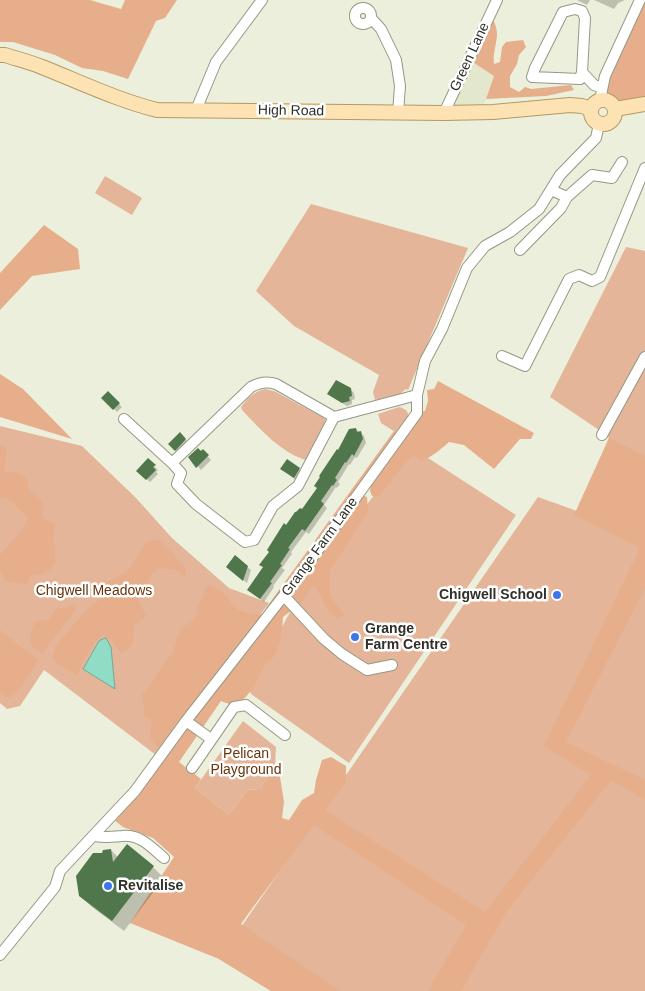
<!DOCTYPE html>
<html>
<head>
<meta charset="utf-8">
<style>
	body { margin:0 }
	canvas { display:block; background:#ecefdb }
</style>
</head>
<body>
<canvas width="645" height="991"></canvas>
<script>
const ctx = document.querySelector('canvas').getContext('2d');
ctx.lineJoin = 'round';
function paint(path, color) {
  ctx.fillStyle = color;
  ctx.fill(path, 'evenodd');
}
function stroke(path, color, width, dash) {
  ctx.strokeStyle = color;
  ctx.lineWidth = width;
  ctx.lineCap = dash ? 'butt' : 'round';
  ctx.setLineDash(dash || []);
  ctx.stroke(path);
}
function write(font, color, halo, rows, align = 'center') {
  ctx.font = font + ' Helvetica,sans-serif';
  ctx.lineWidth = 5;
  ctx.setLineDash([]);
  ctx.textBaseline = 'middle';
  ctx.strokeStyle = halo;
  ctx.fillStyle = color;
  for (const [text, x, y, turn = 0] of rows) {
    ctx.save();
    ctx.translate(x, y);
    ctx.rotate((+turn || 0) * Math.PI / 180);
    ctx.textAlign = isNaN(turn) ? turn : align;
    if (halo) ctx.strokeText(text, 0, 0);
    ctx.fillText(text, 0, 0);
    ctx.restore();
  }
}
paint(new Path2D(`
	M471,61L494,76L483,107H449Z`), '#e3e7cb');
paint(new Path2D(`
	M105,176L142,198L132,215L95,193Z
	M311,204L468,248L408,390L406,389L400,394L375,400L373,392L379,375L294,326L256,291Z
	M626,247L645,251V991H271L219,959L538,497L577,511L609,438L599,430L550,397Z
	M265,389L274,391L324,418L327,424L309,461C282,454 261,430 242,410L241,407C249,397 253,392 265,389Z
	M399,407C416,411 406,426 400,435L381,423L378,414Z
	M0,426L82,446L136,498L172,538L229,588L269,603L156,755L44,670L20,706L7,709L0,703Z
	M411,447L516,515L349,763L251,694L250,692L247,689L306,584Z
	M243,721L276,747L275,765L260,789L247,790L229,815L195,788Z`), '#e4b598');
paint(new Path2D(`
	M0,0H90L121,9L125,0H177L165,18L156,21L128,79L103,71L82,68L55,55L13,42H0Z
	M640,0H645V104L615,109L604,100L605,76Z
	M492,18C503,36 492,46 494,64L500,62L502,47L506,42L523,40L526,47L519,55L517,64L510,76V87L519,92L525,87L531,89L571,85L574,90L546,96L486,99L494,76L471,61Z
	M44,225L78,249L80,269L32,276L0,310V273Z
	M0,374L23,389L72,439L0,417Z
	M438,381L534,433L531,439H520L494,469L464,445L449,442C440,450 432,457 421,461L413,456L403,466L379,496H372L370,491L371,479L419,413L425,411L428,401L427,390L434,389Z
	M394,431L400,436L271,610L266,608Z
	M609,438L645,456V588L566,742L645,780V800L611,780L506,912L461,991H428L466,925L314,825L251,910L241,924L341,991H271L219,959L130,923L174,857L153,838L123,827L114,820L361,495L367,497L368,511L330,571V595L344,615L338,618L330,614L314,584L302,603L283,617C282,629 281,646 274,656C272,660 266,662 264,667C257,678 248,704 232,704C228,704 224,702 221,701L179,762L201,779L195,788L229,815L247,790L260,789L275,765L280,777L284,802L282,818L289,820L302,800L314,793L316,780L322,760L331,757L346,766V782L325,810L485,912L591,775L544,746L640,548L574,515Z
	M0,446L7,448L4,472H15L26,476L29,491L39,498L44,504L42,515L47,521L55,524L53,537L55,550V565L44,574L31,575L27,584L6,582L0,572V555L21,531L28,518L11,501L1,497L0,502Z
	M156,539L161,542L186,568L185,577L176,570L161,568L151,574L144,594L138,599L146,616L133,626L134,634L131,647L121,653L113,642L104,634L95,642L82,663L78,675L64,668L52,659L55,648L62,638L89,607L101,599L107,582L128,571L141,549L148,541Z
	M206,585L213,586L228,597C232,613 252,614 266,615L162,750C147,740 151,735 151,719L145,717L142,695L147,690L164,663L173,653L181,628L191,622L197,615V607L203,598Z
	M72,605L76,610L52,640L43,654L33,647L30,641L32,628L36,621L48,620L57,607L65,609Z
	M0,630L38,660C34,667 19,694 11,697C7,698 3,696 0,693Z`), '#e7ae8b');
const water = new Path2D(`
	M106,638L111,647L115,689L83,669L99,641Z`);
paint(water, '#91dcc4');
stroke(water, '#74a895', 1);
paint(new Path2D(`
	M577,0H590L587,5Z
	M594,0H625L618,3L614,9Z
	M350,389L354,393L355,399L352,400V404L347,406L332,397L329,394Z
	M108,393L122,407L117,412L103,398Z
	M356,429L364,436L366,443L357,458L355,457L350,465L349,464L338,482L340,484L337,488L336,487L324,505L327,508L309,534L306,532L291,552L292,554L282,568L285,570L273,586L274,587L264,602L252,593L264,568L287,526L302,511L318,488L339,451Z
	M180,434L189,443L179,453L170,444Z
	M203,451L211,460L201,470L190,457Z
	M148,460L158,470L156,472L158,474L150,482L141,474Z
	M282,469H299L303,472L297,481Z
	M247,567L251,570L247,583L231,570Z
	M111,850L118,857L153,867L164,878L124,931L92,907L80,896L103,854Z`), '#0003');
paint(new Path2D(`
	M336,380L351,388L352,396L349,397L350,401L342,403L327,394Z
	M108,391L120,403L113,410L101,398Z
	M356,428L357,432L361,431L363,439L354,456L352,454L346,463L345,462L335,478L337,480L333,486L332,485L321,501L324,504L305,531L302,529L288,548L290,549L280,564L282,565L270,582L272,583L260,599L247,590L263,567L259,565L269,552L267,550L284,523L286,525L295,512H296L300,508L302,509L317,488L314,486L320,477L319,476L337,449L338,450L349,429Z
	M180,432L186,439L175,451L168,444Z
	M198,448L201,451L203,449L209,455L196,468L188,457Z
	M148,458L156,465L153,467L156,470L146,480L136,471Z
	M287,459L300,468L294,478L280,469Z
	M235,555L248,566L243,581L226,567Z
	M127,844L154,866L112,921L79,896L76,876L93,853H102L103,850L111,849L113,862Z`), '#4f774b');
const minor = new Path2D(`
	M355 16a8 8 0 1 1 16 0a8 8 0 1 1-16 0Z
	M371,18L381,29L396,60L400,86L398,113
	M582,72L585,18L582,11L575,9L563,12L535,68L532,77L580,79L582,72L594,85L602,88
	M600,100L605,76L640,0
	M196,110L216,62L262,0
	M444,113L497,0
	M551,190L567,197L592,175L612,178L622,162
	M520,250L561,208L567,197
	M502,356L525,366L569,279L579,275L592,281L600,277L645,168
	M334,417L298,486L273,506L254,540L245,542L196,504L177,484L181,473L172,463L251,387C260,382 267,381 276,384L334,417L417,395
	M124,419L172,463
	M602,435L645,357
	M284,596L324,639L342,654L367,670L392,665
	M186,721L211,739
	M192,768L234,707L246,705L285,735
	M94,836C107,838 110,837 122,836C140,834 151,847 164,858
	M0,955L55,887L60,871L135,791L186,721L299,576L417,413V395L425,361L442,329L467,268L485,246L510,232L539,209L560,175L596,138L599,124`);
const major = new Path2D(`
	M0,55H5C17,59 30,62 42,67C80,82 117,100 157,110L444,113L493,112L570,105L582,106L591,109
	M591 112a12 12 0 1 1 24 0a12 12 0 1 1-24 0Z
	M615,109L645,104`);
stroke(minor, '#969885', 12);
stroke(major, '#b49961', 16);
stroke(minor, '#fff', 10);
stroke(major, '#fde3b3', 14);
for (const [x, y, r, color] of [
	[557,595,5,"#3c78e7"],
	[355,637,5,"#3c78e7"],
	[108,886,5,"#3c78e7"]
]) {
  const dot = new Path2D();
  dot.arc(x, y, r, 0, 2 * Math.PI);
  ctx.fillStyle = color;
  ctx.fill(dot);
  stroke(dot, '#fff', 2);
}
write('14px', '#2f3028', '#fff', [
	["Green Lane",470,57,-65],
	["High Road",291,111,1],
	["Grange Farm Lane",320,547,-54]
]);
write('14px', '#68330b', '#fff', [
	["Chigwell Meadows",94,591],
	["Pelican",246,754],
	["Playground",246,770]
]);
write('bold 14px', '#2f3028', '#fff', [
	["Chigwell School",547,595,"right"],
	["Grange",365,629],
	["Farm Centre",365,645],
	["Revitalise",118,886]
], 'left');
</script>
</body>
</html>
